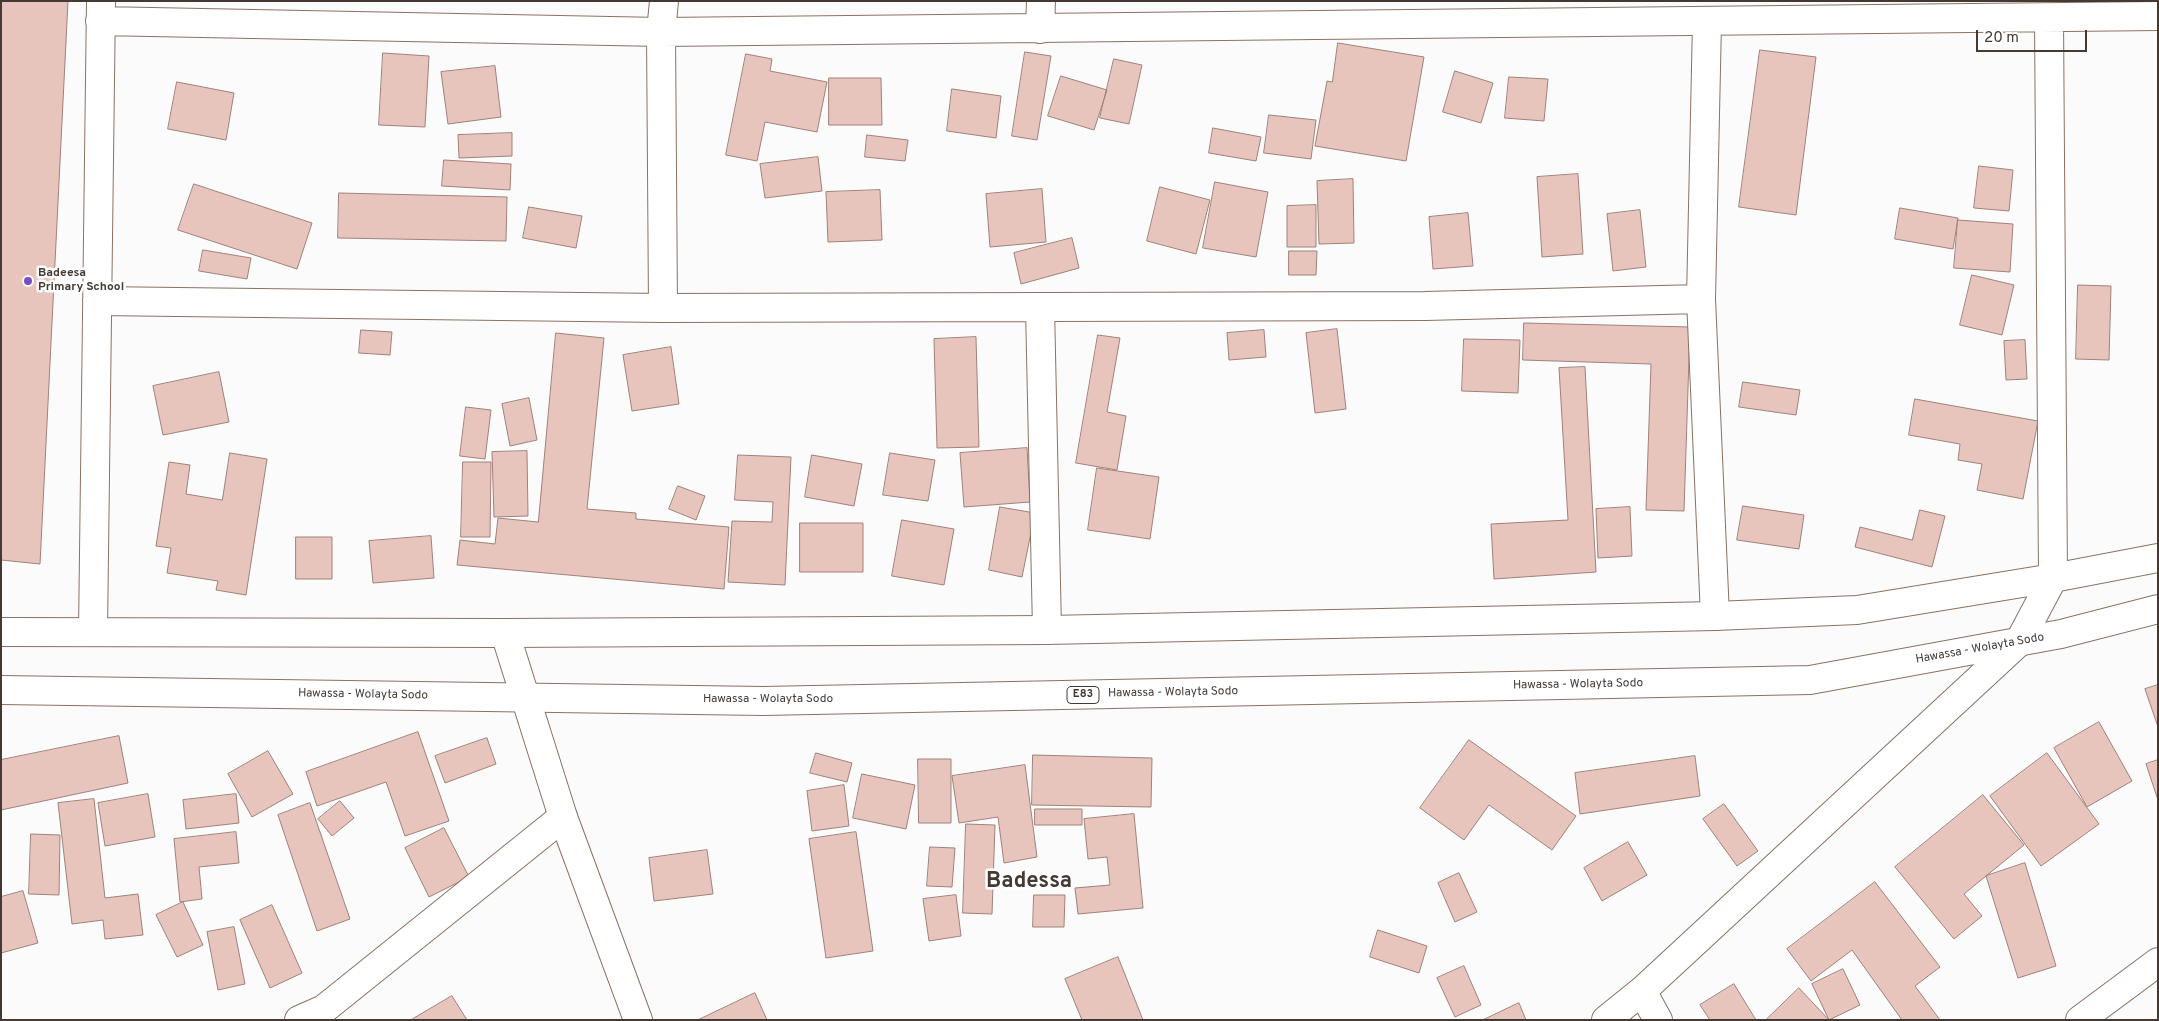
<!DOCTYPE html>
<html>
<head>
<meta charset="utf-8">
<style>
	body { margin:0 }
	#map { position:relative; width:2159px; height:1021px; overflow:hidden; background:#fbfbfb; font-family:Overpass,sans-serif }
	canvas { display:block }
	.frame { position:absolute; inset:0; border:2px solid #453a33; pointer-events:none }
	.scale { position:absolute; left:1976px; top:30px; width:111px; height:22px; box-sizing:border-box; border:2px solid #453a33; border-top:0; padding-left:6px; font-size:15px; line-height:18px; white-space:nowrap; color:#453a33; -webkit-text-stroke:4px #fff; paint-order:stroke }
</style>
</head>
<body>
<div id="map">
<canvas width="2159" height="1021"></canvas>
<div class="frame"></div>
<div class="scale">20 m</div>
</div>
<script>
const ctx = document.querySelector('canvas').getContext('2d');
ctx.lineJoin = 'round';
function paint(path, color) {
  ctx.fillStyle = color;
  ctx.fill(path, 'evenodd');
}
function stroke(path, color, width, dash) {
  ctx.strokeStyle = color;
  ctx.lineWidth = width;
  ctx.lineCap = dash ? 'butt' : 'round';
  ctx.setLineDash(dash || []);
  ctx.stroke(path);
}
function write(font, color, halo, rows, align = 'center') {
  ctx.font = font + ' Overpass,sans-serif';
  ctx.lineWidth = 5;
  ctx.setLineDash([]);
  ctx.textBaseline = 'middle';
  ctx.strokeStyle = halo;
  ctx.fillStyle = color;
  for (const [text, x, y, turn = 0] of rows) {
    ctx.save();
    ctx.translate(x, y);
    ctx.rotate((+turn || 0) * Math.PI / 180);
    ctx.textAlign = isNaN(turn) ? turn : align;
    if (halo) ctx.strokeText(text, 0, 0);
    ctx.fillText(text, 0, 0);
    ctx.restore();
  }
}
const building = new Path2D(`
	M1,1H68L40,564L1,560Z
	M1338,43L1424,57L1406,161L1315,146L1327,81L1332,82Z
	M1760,50L1816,57L1796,215L1739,207Z
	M1025,52L1051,56L1037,140L1012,136Z
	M383,53L429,56L425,127L379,125Z
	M746,54L772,59L770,71L827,82L817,132L765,122L757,161L726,155Z
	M1114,59L1142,65L1129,124L1100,118Z
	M495,66L501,117L448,124L441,72Z
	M1455,71L1493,83L1481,123L1443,112Z
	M1061,76L1107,90L1094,130L1048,116Z
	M1509,77L1548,79L1544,121L1505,118Z
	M829,78H881L882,125H829Z
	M177,82L234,93L226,140L168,129Z
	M952,89L1001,96L996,138L947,131Z
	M1269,115L1316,120L1311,159L1264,153Z
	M1213,128L1261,137L1256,161L1209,153Z
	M512,133V156L459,158L458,135Z
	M867,135L908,140L905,161L865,157Z
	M818,157L822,191L765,198L760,164Z
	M444,160L511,164L510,190L442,186Z
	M1979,166L2013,170L2009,211L1974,208Z
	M1578,174L1583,254L1542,257L1537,177Z
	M1353,179L1354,243L1319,244L1317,181Z
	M1215,182L1268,192L1256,257L1203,248Z
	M194,184L312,223L297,269L178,230Z
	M1160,187L1210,200L1196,254L1147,241Z
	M1042,189L1046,242L990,247L986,194Z
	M880,190L882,240L828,242L826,192Z
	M339,193L507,197L506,241L338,238Z
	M1316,205V247H1287V206Z
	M529,207L582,216L576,248L523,238Z
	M1900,208L1958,218L1953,249L1895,239Z
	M1640,210L1646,267L1613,271L1607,214Z
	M1468,213L1473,266L1433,269L1429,217Z
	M1958,220L2013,224L2010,272L1954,268Z
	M1072,238L1079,268L1021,284L1014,253Z
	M203,250L251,258L247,279L199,271Z
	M1289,251H1317L1316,275H1289Z
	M1972,275L2014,285L2002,335L1960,325Z
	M2078,285L2111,286L2109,360L2076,359Z
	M1524,323L1690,327L1684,511L1646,510L1651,364L1523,360Z
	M1337,329L1346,409L1315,413L1306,333Z
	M361,330L392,332L390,355L359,353Z
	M1264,330L1266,357L1229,360L1227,333Z
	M556,333L604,338L587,509L636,513V519L729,527L724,589L457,565L460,540L495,544L498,518L538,522Z
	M1098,335L1120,338L1107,412L1126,416L1117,470L1076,463Z
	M976,337L979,447L937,448L934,339Z
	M1464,339L1520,340L1518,393L1462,391Z
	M2025,340L2027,379L2006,380L2004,341Z
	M671,347L679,404L632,411L623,355Z
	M1585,367L1596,572L1494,579L1491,524L1568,520L1559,368Z
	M219,372L229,422L163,435L153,386Z
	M1743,382L1800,390L1796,415L1739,407Z
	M529,398L537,440L510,446L502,404Z
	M1915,399L2038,421L2023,499L1977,490L1982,464L1958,460L1960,444L1909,435Z
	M466,407L491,410L485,459L460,456Z
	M1027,448L1030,502L964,507L960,453Z
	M527,451L528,516L494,517L492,452Z
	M230,453L267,459L246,595L216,590L218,581L167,573L171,548L156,546L169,462L190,465L186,494L222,500Z
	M890,453L935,460L928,501L883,495Z
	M738,455L791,457L785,585L728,582L732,521L772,522L773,502L735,500Z
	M812,455L862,464L854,506L805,497Z
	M463,462H491L490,537H461Z
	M1097,468L1159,477L1150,539L1088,530Z
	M678,486L705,496L696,520L669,509Z
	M1743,506L1804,515L1799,549L1737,540Z
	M1000,507L1035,513L1022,577L989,570Z
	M1630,507L1632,556L1598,558L1596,509Z
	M1920,510L1945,516L1932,567L1855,547L1860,527L1912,540Z
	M902,520L954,529L944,585L892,576Z
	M800,523H863V572H800Z
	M431,536L434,578L373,583L369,541Z
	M296,537H332V579H296Z
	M2158,685V727L2145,689Z
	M2099,722L2132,781L2087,807L2054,748Z
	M418,732L449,821L405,836L386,782L317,806L306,772Z
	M119,736L128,783L1,810V760Z
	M487,738L496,764L445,783L435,756Z
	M1469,740L1576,816L1552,850L1489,805L1464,840L1420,808Z
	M268,751L293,794L252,817L228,774Z
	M816,753L852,763L847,782L810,773Z
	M2047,753L2099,824L2041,866L1990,796Z
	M1033,755L1152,758L1151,807L1032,805Z
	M1695,756L1700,796L1580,814L1575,773Z
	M918,759H951V823H919Z
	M2158,760V800L2146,764Z
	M1025,765L1037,857L1004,863L998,817L959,823L952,776Z
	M862,774L915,785L906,829L853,818Z
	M844,785L849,826L812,831L807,791Z
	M148,794L155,837L105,846L98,803Z
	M236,794L239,823L186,829L183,800Z
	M1983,795L2024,845L1964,894L1982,916L1954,939L1895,867Z
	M94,799L105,898L138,894L143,935L105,939L103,920L72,924L58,803Z
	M340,801L354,818L332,836L318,819Z
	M310,803L350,919L317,931L278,815Z
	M1724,804L1758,851L1737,866L1703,819Z
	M1035,809H1082V825H1035Z
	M1134,814L1143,908L1078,914L1075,888L1110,885L1107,857L1088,859L1084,819Z
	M966,824L995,825L992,914L963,913Z
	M444,828L469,877L429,897L405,848Z
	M236,832L239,863L199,867L202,899L180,902L174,839Z
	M856,832L873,951L826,958L809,839Z
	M31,834L60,835L59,895L29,894Z
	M1628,842L1647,875L1602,901L1584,868Z
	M930,847L955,848L952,887L927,886Z
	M707,850L713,894L654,901L649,858Z
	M2025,863L2056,966L2018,978L1986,876Z
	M1459,873L1477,912L1455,922L1438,883Z
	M1875,882L1940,967L1915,986L1940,1020H1902L1852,950L1811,981L1787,949Z
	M23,891L38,943L1,953V897Z
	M956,895L961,936L929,941L923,899Z
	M1034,895H1065L1064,927H1033Z
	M183,902L203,945L177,957L156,915Z
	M272,905L302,973L270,988L240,920Z
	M234,927L245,984L218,990L207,932Z
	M1378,930L1427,946L1419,973L1370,957Z
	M1118,957L1143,1020H1082L1065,979Z
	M1464,966L1481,1005L1455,1017L1437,978Z
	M1843,969L1860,1005L1829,1020L1812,984Z
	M1734,984L1756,1020H1710L1700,1005Z
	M1799,988L1829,1020H1766Z
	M755,993L767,1020H698Z
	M452,996L467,1020H411Z
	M1519,1003L1526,1020H1483Z`);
paint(building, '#e7c5bd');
stroke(building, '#a0817a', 1);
const street = new Path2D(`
	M100,21L661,32L2158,16
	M1040,29L1041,1
	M1701,299L1707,22
	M97,301L663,308L1425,306L1701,299L1715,616
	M1040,307L1047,630
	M663,308L661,32L664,1
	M93,632L101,1
	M1642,991L1658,1020
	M299,1020L324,1009L563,817
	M1606,1020L1642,991L2019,642L2053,578L2049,18
	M2080,1020L2158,962`);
const secondary = new Path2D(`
	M505,633L563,817L638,1020`);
const primary = new Path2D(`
	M1,632L505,633L1047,630L1715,616L1857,610L2053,578L2158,558
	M1,690L763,701L1810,680L2061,634L2158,609`);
stroke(street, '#8b7261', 30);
stroke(secondary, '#8b7261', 30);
stroke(primary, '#8b7261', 30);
stroke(street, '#fff', 28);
stroke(secondary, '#fff', 28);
stroke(primary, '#fff', 28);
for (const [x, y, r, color] of [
	[28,281,5,"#774dc6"]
]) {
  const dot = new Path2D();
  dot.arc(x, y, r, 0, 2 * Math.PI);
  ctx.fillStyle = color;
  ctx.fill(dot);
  stroke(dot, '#fff', 2);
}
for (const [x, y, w] of [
	[1083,695,32]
]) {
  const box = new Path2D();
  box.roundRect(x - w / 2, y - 8.5, w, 17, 4);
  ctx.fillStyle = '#fff';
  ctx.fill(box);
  stroke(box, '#453a33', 1);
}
write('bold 11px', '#453a33', null, [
	["E83",1083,695]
]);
write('bold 12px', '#453a33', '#fff', [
	["Badeesa",38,274],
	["Primary School",38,288]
], 'left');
write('12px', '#453a33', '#fff', [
	["Hawassa - Wolayta Sodo",1980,649,-10],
	["Hawassa - Wolayta Sodo",1578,685,-1],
	["Hawassa - Wolayta Sodo",1173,693,-1],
	["Hawassa - Wolayta Sodo",363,695,1],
	["Hawassa - Wolayta Sodo",768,700]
]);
write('bold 22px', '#453a33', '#fff', [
	["Badessa",1029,883]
]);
</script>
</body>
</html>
